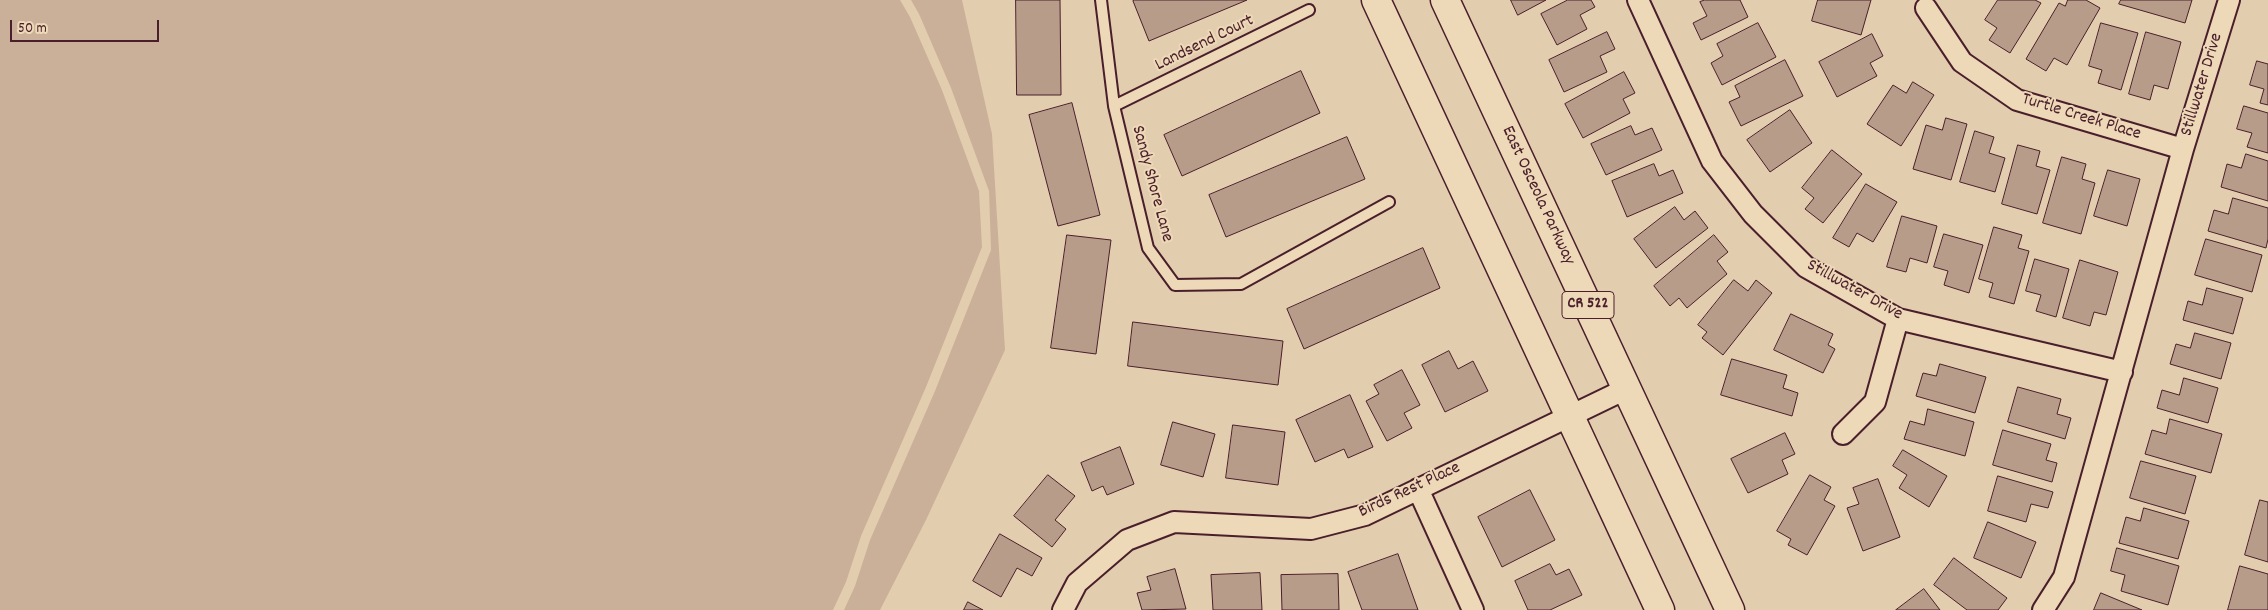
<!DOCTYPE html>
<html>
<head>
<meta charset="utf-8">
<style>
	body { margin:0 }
	#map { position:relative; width:2268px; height:610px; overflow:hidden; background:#e3cdaf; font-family:Dekko,sans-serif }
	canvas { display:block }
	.scale { position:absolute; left:10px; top:20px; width:149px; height:22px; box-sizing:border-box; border:2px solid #4a1f2b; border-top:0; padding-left:6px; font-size:15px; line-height:18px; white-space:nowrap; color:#4a1f2b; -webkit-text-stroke:4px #edd8b7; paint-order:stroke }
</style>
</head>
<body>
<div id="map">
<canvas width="2268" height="610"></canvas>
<div class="scale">50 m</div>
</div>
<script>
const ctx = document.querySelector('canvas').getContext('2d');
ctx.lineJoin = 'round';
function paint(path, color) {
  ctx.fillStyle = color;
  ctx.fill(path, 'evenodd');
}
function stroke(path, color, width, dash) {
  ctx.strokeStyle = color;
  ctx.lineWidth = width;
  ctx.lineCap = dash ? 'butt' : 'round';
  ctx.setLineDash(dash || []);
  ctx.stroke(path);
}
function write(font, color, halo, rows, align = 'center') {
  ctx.font = font + ' Dekko,sans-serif';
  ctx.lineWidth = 4;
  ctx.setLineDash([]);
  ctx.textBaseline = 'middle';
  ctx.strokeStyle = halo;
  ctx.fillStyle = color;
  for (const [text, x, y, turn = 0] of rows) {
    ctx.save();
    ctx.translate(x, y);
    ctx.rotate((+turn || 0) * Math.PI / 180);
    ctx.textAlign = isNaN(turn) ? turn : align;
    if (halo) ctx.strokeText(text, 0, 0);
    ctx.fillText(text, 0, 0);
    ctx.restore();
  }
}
paint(new Path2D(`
	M0,0H900L910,17L942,90L979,191L982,247L926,387L861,536L846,582L833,610H0Z
	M911,0H962L992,134L1005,350L926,520L880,610H844L855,586L870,540L935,391L991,250L989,191L951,88L919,14Z`), '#cab099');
const building = new Path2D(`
	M1016,0H1060L1061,95H1017Z
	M1135,0H1247L1149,41L1133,1Z
	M1511,0H1546L1518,15Z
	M1568,0H1591L1595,7L1580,15L1587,29L1557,45L1541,14Z
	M1705,0H1740L1748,17L1701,40L1693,23L1707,16L1700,2Z
	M1818,0H1871L1861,35L1812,21Z
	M1998,0H2035L2041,3L2010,53L1989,40L1997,28L1985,20Z
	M2068,0H2086L2100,8L2067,65L2054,58L2046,71L2026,59L2059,3L2065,6Z
	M2121,0H2192L2185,23L2119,4Z
	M1758,23L1776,57L1722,85L1711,63L1723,56L1717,44Z
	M2101,23L2138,33L2121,90L2098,83L2102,70L2089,66Z
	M1607,32L1615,49L1600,56L1607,72L1564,92L1549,60Z
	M2146,32L2181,42L2168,89L2154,85L2150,100L2129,94Z
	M1872,34L1883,56L1870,63L1877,76L1837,97L1819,62Z
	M1785,60L1803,96L1741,126L1729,102L1740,97L1735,86Z
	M2257,61L2268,64V105L2260,103L2264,89L2250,85Z
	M1301,71L1320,113L1182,176L1164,135Z
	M1624,72L1635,93L1623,99L1630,113L1583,138L1565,104Z
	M1913,82L1934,95L1901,146L1867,124L1893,85L1906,93Z
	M1072,103L1100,215L1058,226L1029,115Z
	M2244,106L2268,113V153L2247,147L2252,133L2237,129Z
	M1790,110L1812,143L1770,172L1747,140Z
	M1946,118L1967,124L1951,180L1913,169L1926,125L1942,130Z
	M1631,126L1635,135L1652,128L1662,150L1606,175L1591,144Z
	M1975,131L1994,137L1989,153L2005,158L1995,192L1960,182Z
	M1347,137L1365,179L1226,237L1209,195Z
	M2018,145L2040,151L2036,166L2050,170L2037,214L2002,204Z
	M1832,150L1862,174L1823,223L1805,209L1814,198L1802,188Z
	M2246,154L2268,161V201L2221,187L2227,164L2241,168Z
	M2062,157L2086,164L2082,179L2095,183L2081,234L2043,223Z
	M1654,164L1659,176L1673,170L1683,193L1627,217L1612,181Z
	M2108,170L2140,179L2127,226L2094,216Z
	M1866,184L1897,202L1873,242L1857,233L1849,247L1833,238Z
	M2233,198L2268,208V239L2266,248L2208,231L2214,210L2228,214Z
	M1675,207L1684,220L1695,211L1708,228L1656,268L1634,239Z
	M1902,216L1937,226L1927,263L1910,258L1906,272L1887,267Z
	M1994,227L2022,235L2018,248L2029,251L2014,304L1989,297L1993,283L1979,279Z
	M1944,234L1983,245L1969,293L1944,285L1948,271L1934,267Z
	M1067,235L1111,240L1096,354L1051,348Z
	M1714,235L1728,252L1717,261L1727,274L1687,308L1679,298L1670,306L1654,286Z
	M2206,239L2262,255L2252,292L2195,275Z
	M1423,248L1440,288L1304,349L1287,309Z
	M2035,259L2069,269L2056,317L2036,311L2041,295L2026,291Z
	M2080,260L2118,272L2106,315L2094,312L2090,326L2063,318Z
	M1734,280L1748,291L1756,280L1772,293L1723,355L1702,338L1707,332L1698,325Z
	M2207,288L2243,298L2233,334L2183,320L2188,301L2202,305Z
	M1791,314L1833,334L1828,345L1835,349L1823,373L1774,350Z
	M1133,322L1283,341L1278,385L1128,366Z
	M2195,333L2231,343L2221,379L2170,364L2176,344L2190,348Z
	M1449,351L1458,369L1473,361L1488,391L1445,412L1422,365Z
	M1732,359L1787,375L1783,388L1798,393L1792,416L1721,395Z
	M1940,364L1986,377L1975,413L1916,396L1923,373L1936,376Z
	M1402,370L1420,405L1404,413L1412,428L1387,441L1366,401L1379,394L1374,385Z
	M2184,378L2218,388L2208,423L2157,408L2162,390L2179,395Z
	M2018,387L2061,399L2057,414L2071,418L2065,439L2008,422Z
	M1350,395L1373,447L1348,458L1344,449L1315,462L1296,420Z
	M1928,409L1974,422L1965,456L1904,439L1910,421L1924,425Z
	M2170,419L2222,434L2211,473L2145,454L2152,430L2166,434Z
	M1173,422L1215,434L1203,477L1161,465Z
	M1233,425L1285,432L1278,485L1226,478Z
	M2003,430L2051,444L2046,460L2057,463L2052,482L1993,465Z
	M1785,433L1795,454L1782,460L1788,474L1748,493L1731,459Z
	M1120,447L1134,484L1107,495L1103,486L1092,491L1081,463Z
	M1903,450L1947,476L1929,507L1899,488L1907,475L1893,466Z
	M2141,461L2196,476L2185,514L2130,498Z
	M1048,475L1075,496L1055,520L1066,529L1052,547L1014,516Z
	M1810,475L1831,487L1824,500L1835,506L1807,555L1788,545L1791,539L1777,531Z
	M1998,476L2053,492L2048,508L2031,504L2026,522L1988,511Z
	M1878,479L1900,537L1863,551L1847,508L1859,504L1853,488Z
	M1530,490L1555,540L1502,567L1478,517Z
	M2260,500L2268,502V562L2245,555Z
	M2144,508L2189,521L2178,559L2119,543L2126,517L2140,521Z
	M1988,522L2036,542L2021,578L1974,558Z
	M1000,534L1042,558L1032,576L1017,568L1001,597L973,581Z
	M2117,548L2179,566L2168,605L2121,591L2125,575L2111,571Z
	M1398,554L1418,610H1362L1348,572Z
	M1954,558L2007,598L1998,610H1967L1934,585Z
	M1550,564L1556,575L1569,569L1582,595L1550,610H1528L1515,581Z
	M2240,566L2268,574V610H2228Z
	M1175,569L1186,609L1142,610L1137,593L1151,590L1147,577Z
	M1260,573L1262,610H1213L1211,575Z
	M1338,574L1339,610H1282L1281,575Z
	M1924,589L1940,610H1896Z
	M2101,593L2142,610H2094Z
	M968,602L983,610H964Z`);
paint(building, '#b89c8a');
stroke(building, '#4a1f2b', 1);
const lane = new Path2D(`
	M1101,0L1114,106L1148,248L1175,285L1241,284L1389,202
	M1114,106L1309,10`);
const street = new Path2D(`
	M1638,0L1712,161L1753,214L1806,267L1898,319L2122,372
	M1926,8L1962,62L2017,100L2183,149
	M1843,434L1875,402L1898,319
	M1418,489L1473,610
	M1063,610L1077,583L1127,540L1174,522L1311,529L1365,515L1628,388
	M2043,610L2064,577L2183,149L2229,0`);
const primary = new Path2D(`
	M1376,0L1660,610
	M1445,0L1730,610`);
stroke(lane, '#4a1f2b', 14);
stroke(street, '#4a1f2b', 24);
stroke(primary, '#4a1f2b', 31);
stroke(lane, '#edd8b7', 10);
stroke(street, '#edd8b7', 20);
stroke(primary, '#edd8b7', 28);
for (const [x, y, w] of [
	[1588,305,52]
]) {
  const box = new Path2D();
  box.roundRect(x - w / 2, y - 13.5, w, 27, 4);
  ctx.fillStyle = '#edd8b7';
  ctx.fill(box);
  stroke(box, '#4a1f2b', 1);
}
write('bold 16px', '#4a1f2b', null, [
	["CR 522",1588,305]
]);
write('18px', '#4a1f2b', '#edd8b7', [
	["Landsend Court",1205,44,-26],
	["Stillwater Drive",2203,85,-73],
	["Turtle Creek Place",2081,118,17],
	["Sandy Shore Lane",1151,184,75],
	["East Osceola Parkway",1537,196,65],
	["Stillwater Drive",1854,291,29],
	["Birds Rest Place",1410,491,-25]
]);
</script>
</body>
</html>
